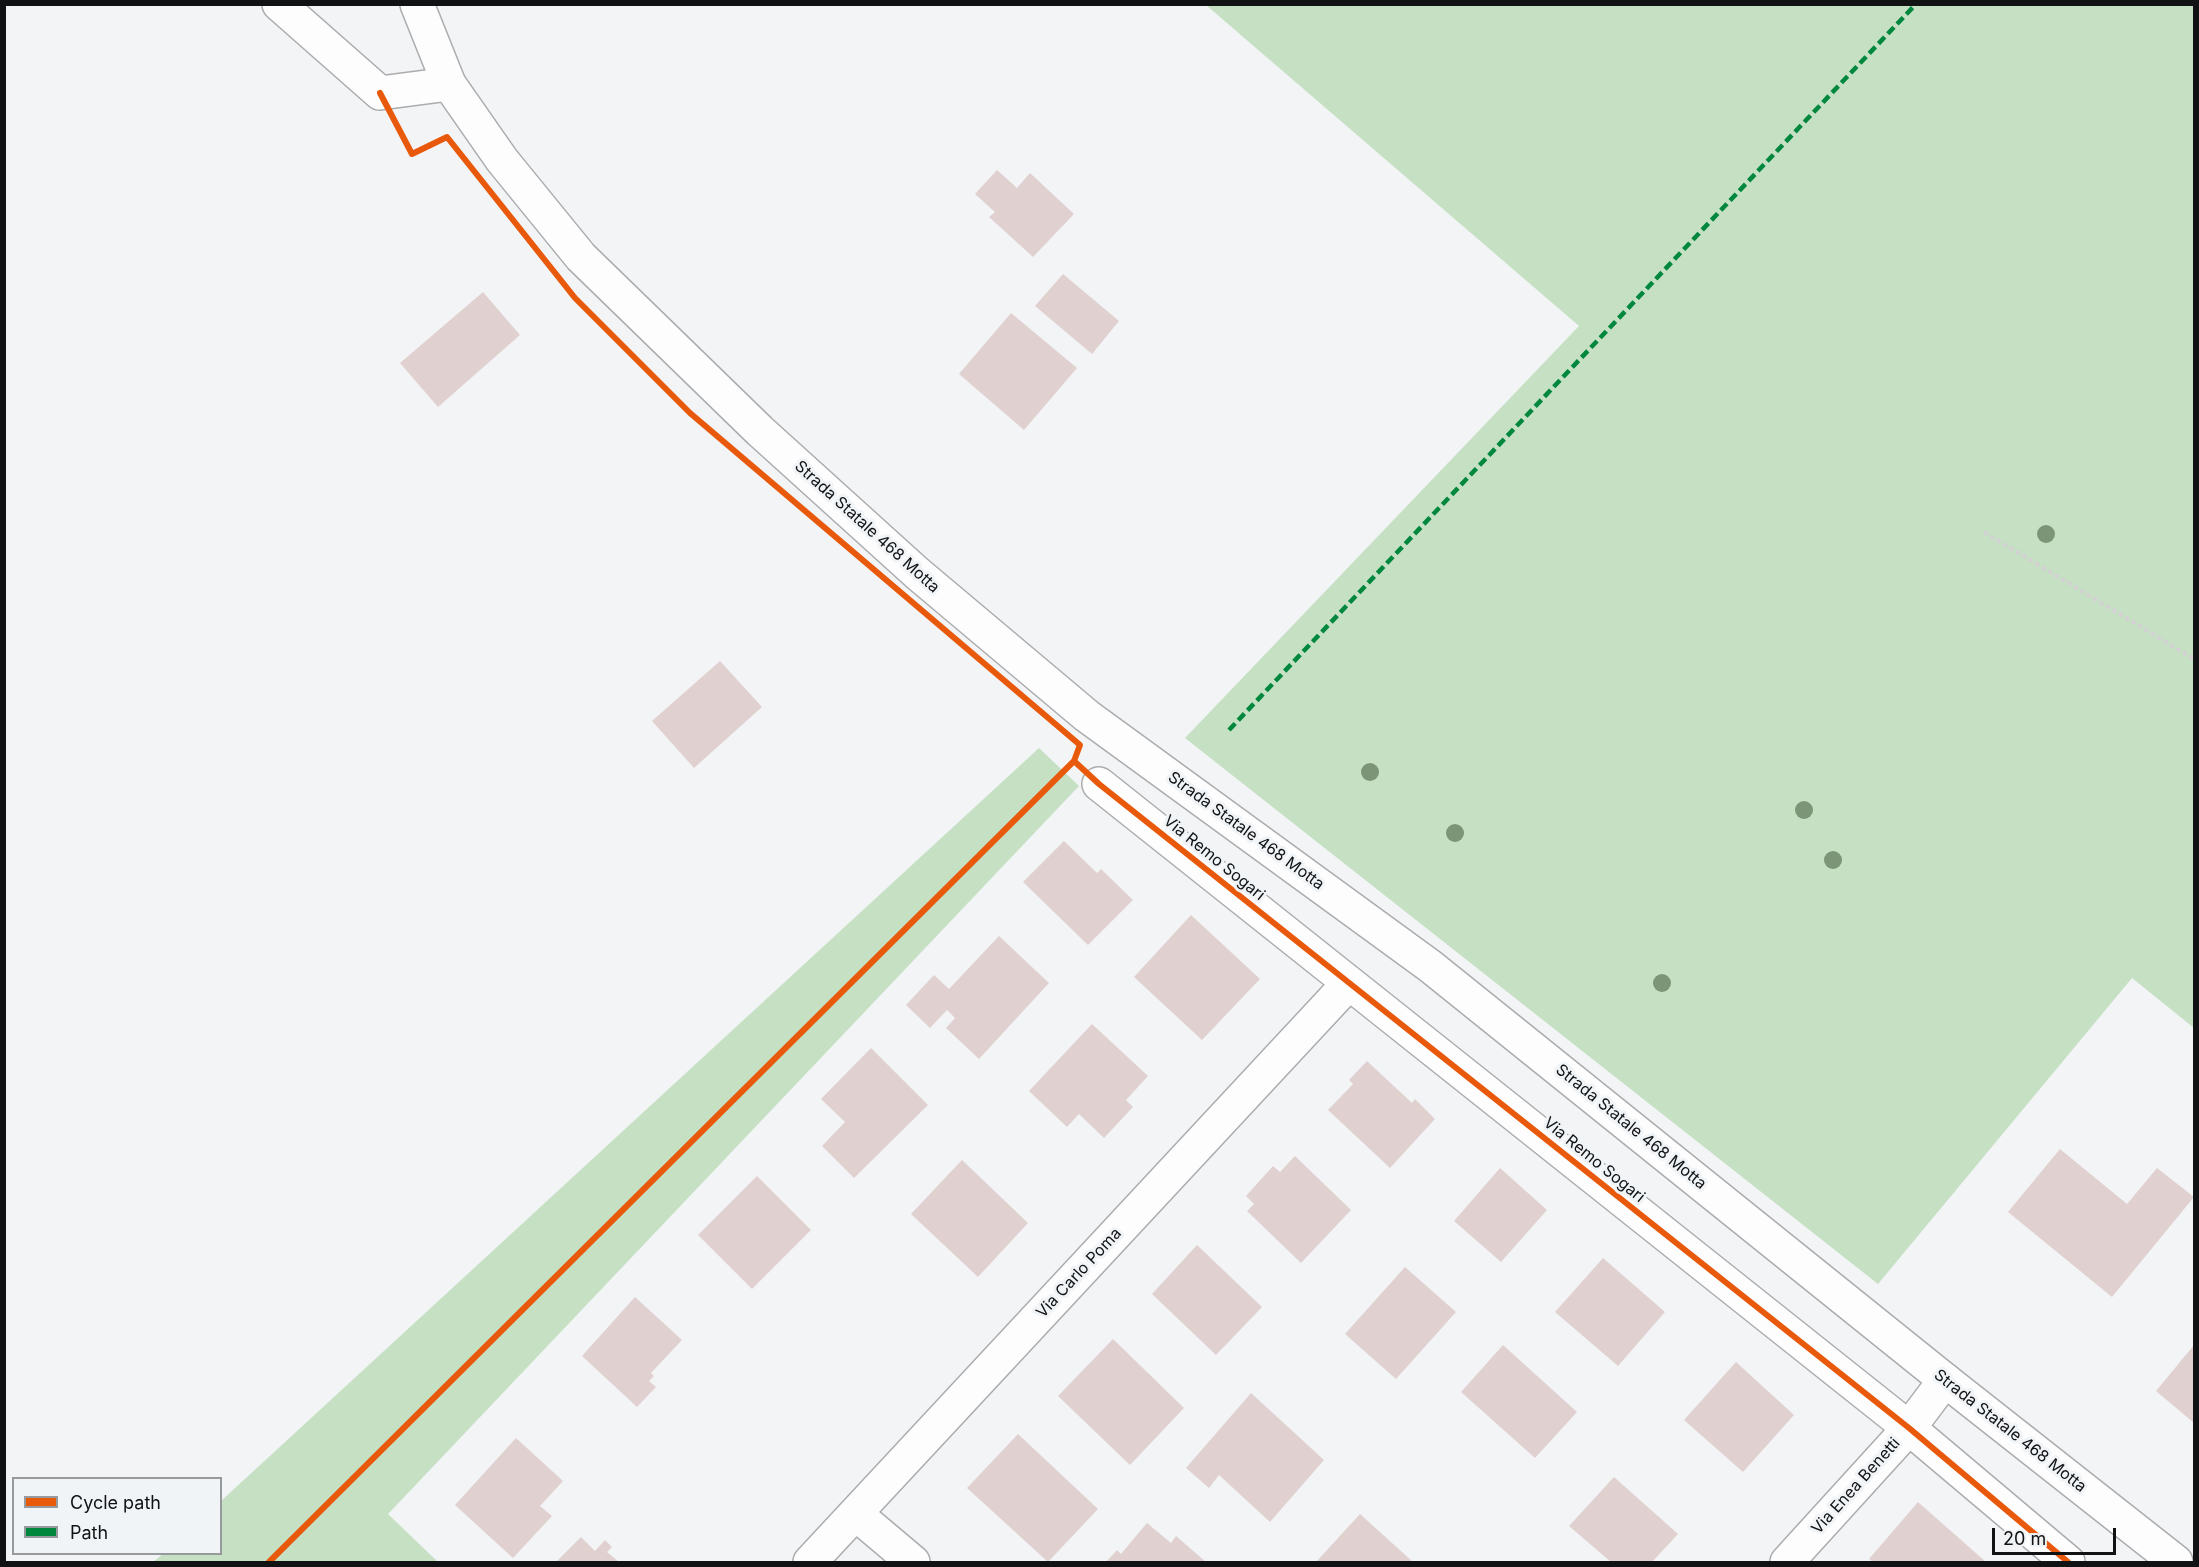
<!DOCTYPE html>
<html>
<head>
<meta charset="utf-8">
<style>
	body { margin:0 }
	#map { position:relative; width:2199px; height:1567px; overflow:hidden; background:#f2f4f6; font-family:Inter,sans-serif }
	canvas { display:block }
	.frame { position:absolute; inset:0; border:6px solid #111213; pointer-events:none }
	.legend { position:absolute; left:12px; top:1477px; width:210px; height:78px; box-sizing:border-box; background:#f1f4f7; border:2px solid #979a9c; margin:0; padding:8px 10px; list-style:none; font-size:18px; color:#111213 }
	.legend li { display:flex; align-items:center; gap:12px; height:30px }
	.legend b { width:30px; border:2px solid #979a9c }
	.scale { position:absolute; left:1992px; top:1528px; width:124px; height:27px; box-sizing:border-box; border:3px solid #111213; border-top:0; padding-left:8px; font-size:18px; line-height:21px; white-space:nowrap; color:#111213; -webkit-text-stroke:4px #f1f4f7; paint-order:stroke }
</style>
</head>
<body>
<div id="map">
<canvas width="2199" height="1567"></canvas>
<div class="frame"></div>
<ul class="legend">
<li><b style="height:8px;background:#e8590c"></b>Cycle path</li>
<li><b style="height:8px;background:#00873e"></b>Path</li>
</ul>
<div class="scale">20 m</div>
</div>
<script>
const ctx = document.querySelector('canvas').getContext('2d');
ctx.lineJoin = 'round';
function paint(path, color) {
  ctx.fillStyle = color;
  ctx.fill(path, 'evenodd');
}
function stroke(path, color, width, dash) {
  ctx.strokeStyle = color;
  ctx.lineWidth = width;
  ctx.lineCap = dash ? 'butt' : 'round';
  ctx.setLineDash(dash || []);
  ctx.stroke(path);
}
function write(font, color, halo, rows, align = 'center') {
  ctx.font = font + ' Inter,sans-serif';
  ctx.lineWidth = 6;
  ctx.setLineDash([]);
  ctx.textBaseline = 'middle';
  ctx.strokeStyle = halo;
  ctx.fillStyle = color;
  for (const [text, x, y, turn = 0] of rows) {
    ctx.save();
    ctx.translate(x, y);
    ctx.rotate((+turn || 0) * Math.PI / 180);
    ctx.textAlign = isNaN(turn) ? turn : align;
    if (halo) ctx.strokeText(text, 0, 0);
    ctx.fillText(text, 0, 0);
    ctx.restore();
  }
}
paint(new Path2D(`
	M1206,5H2194V1028L2132,978L1878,1284L1185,738L1579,326Z
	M1039,748L1079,786L388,1514L438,1562H153L163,1554H220L221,1501Z`), '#c6e0c3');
paint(new Path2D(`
	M997,170L1017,188L1030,173L1074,214L1033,257L989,217L995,212L975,194Z
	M1063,274L1119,321L1092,354L1035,306Z
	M483,292L520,335L438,407L400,363Z
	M1011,313L1077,368L1024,430L959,374Z
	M720,661L762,707L694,768L652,721Z
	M1064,841L1097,873L1101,869L1133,900L1088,945L1023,882Z
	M1191,915L1260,979L1202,1040L1134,977Z
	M999,936L1049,983L979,1059L946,1028L955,1018L947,1010L930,1028L906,1005L934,975L949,989Z
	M1092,1024L1148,1076L1126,1100L1133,1107L1104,1138L1079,1114L1067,1127L1029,1091Z
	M871,1048L928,1105L854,1178L822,1146L845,1122L821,1099Z
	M1367,1061L1412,1103L1415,1099L1435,1119L1390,1168L1328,1110L1353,1084L1349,1080Z
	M2060,1149L2127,1204L2157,1168L2194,1197L2112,1297L2008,1212Z
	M1295,1156L1351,1210L1301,1263L1247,1211L1254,1204L1246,1196L1273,1166L1280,1172Z
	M962,1160L1028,1223L978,1277L911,1214Z
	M1500,1168L1547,1210L1501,1262L1454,1221Z
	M757,1176L811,1230L752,1289L698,1235Z
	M1197,1245L1262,1307L1216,1355L1152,1294Z
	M1603,1258L1665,1312L1618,1366L1555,1312Z
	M1405,1267L1456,1312L1396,1379L1345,1334Z
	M635,1297L682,1340L651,1373L654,1376L649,1381L656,1387L637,1407L582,1356Z
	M1113,1339L1184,1408L1130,1465L1058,1396Z
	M1503,1345L1577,1412L1535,1458L1461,1392Z
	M2194,1345V1423L2156,1391Z
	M1736,1362L1794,1415L1743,1472L1684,1420Z
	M1251,1393L1324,1460L1270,1522L1219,1475L1209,1488L1186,1468Z
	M1018,1434L1098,1509L1048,1562L967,1488Z
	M516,1438L563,1481L540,1506L552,1516L513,1558L455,1505Z
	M1614,1477L1678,1534L1652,1562H1611L1569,1526Z
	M1918,1502L1986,1562H1873L1869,1559Z
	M1360,1514L1413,1562H1316Z
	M1147,1523L1171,1543L1176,1536L1206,1562H1106L1117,1550L1121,1554Z
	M581,1537L595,1551L605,1540L612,1547L607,1552L619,1562H556Z`), '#e0d1d0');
const minor = new Path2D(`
	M279,4L380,93L449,84
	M1099,784L1909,1428L2068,1562
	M856,1514L913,1562
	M810,1562L1349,983
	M1787,1562L1909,1428L1945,1380`);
const primary = new Path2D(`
	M417,4L449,84L502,160L581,257L760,431L917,573L1087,716L1430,966L1945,1380L2176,1562`);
stroke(minor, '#abacae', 36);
stroke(primary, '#abacae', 36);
stroke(new Path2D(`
	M1984,532L2194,659`), '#d2d2d2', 4, [4.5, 3]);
stroke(minor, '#fdfdfe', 33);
stroke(primary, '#fdfdfe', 33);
stroke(new Path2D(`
	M1229,730L1916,4`), '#00873e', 4.5, [9, 4.5]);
stroke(new Path2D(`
	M380,93L412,154L447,137L575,298L690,413L1080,745L1074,761L1099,784L1909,1428L2068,1562
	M269,1562L1074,761`), '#e8590c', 6);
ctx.fillStyle = '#7b9576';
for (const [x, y] of [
	[2046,534],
	[1370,772],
	[1804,810],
	[1455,833],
	[1833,860],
	[1662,983]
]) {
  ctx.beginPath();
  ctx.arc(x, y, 9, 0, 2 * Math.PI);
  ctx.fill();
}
write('16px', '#111213', '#f1f4f7', [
	["Strada Statale 468 Motta",867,527,42],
	["Strada Statale 468 Motta",1246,831,36],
	["Via Remo Sogari",1214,858,39],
	["Strada Statale 468 Motta",1631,1127,39],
	["Via Remo Sogari",1594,1160,39],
	["Via Carlo Poma",1079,1273,-47],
	["Strada Statale 468 Motta",2010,1431,38],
	["Via Enea Benetti",1856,1486,-48]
]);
</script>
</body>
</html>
